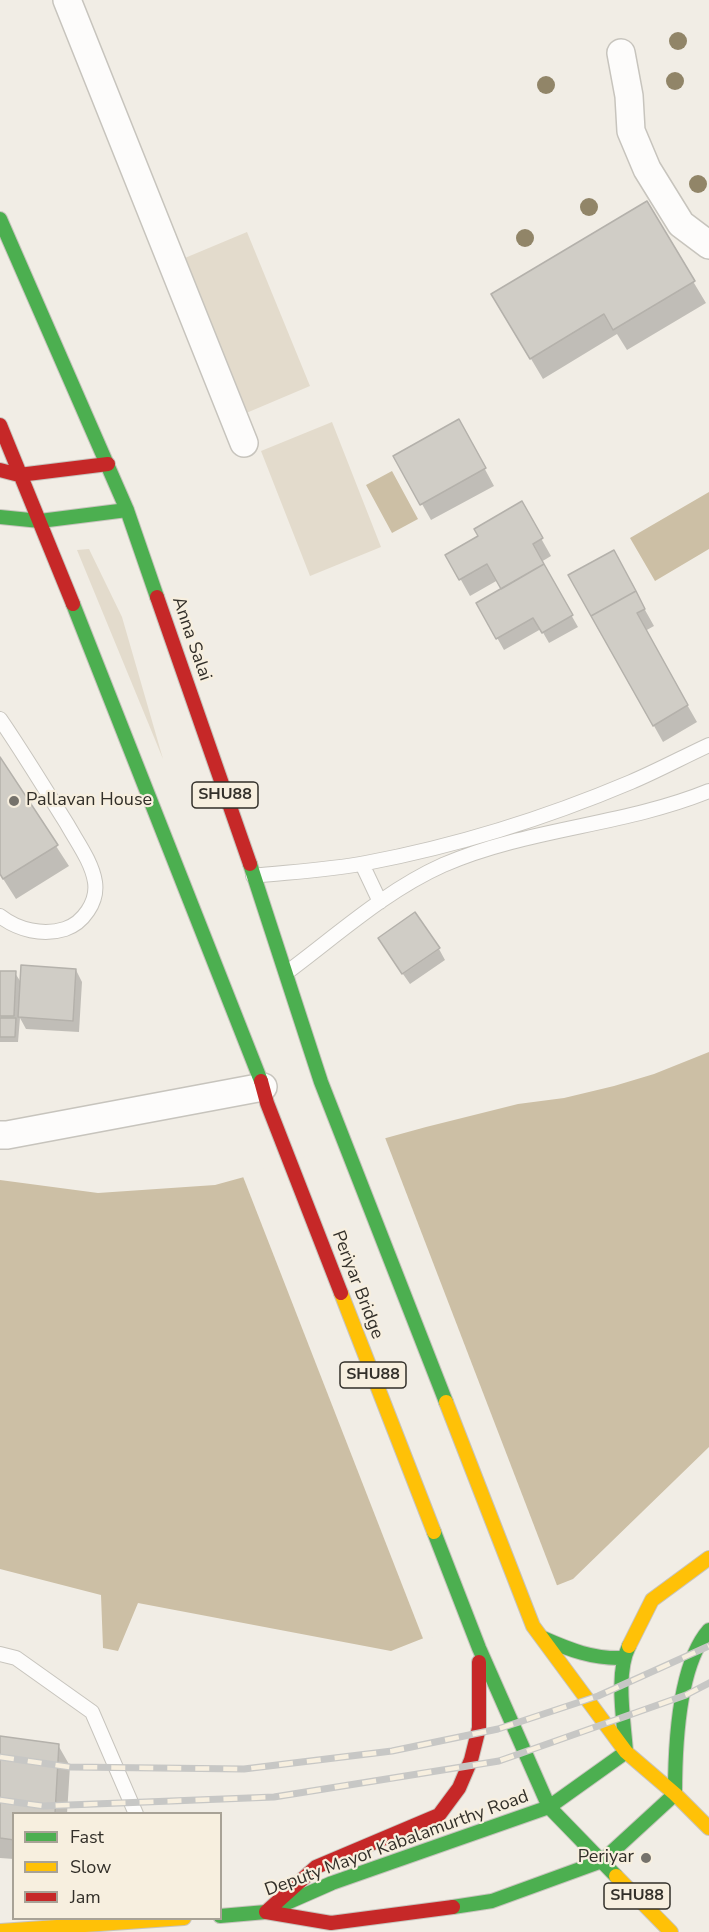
<!DOCTYPE html>
<html>
<head>
<meta charset="utf-8">
<style>
	body { margin:0 }
	#map { position:relative; width:709px; height:1932px; overflow:hidden; background:#f1ede5; font-family:"Nunito Sans",sans-serif }
	canvas { display:block }
	.legend { position:absolute; left:12px; top:1812px; width:210px; height:108px; box-sizing:border-box; background:#f7efdf; border:2px solid #a8a296; margin:0; padding:8px 10px; list-style:none; font-size:18px; color:#322f29 }
	.legend li { display:flex; align-items:center; gap:12px; height:30px }
	.legend b { width:30px; border:2px solid #a8a296 }
</style>
</head>
<body>
<div id="map">
<canvas width="709" height="1932"></canvas>
<ul class="legend">
<li><b style="height:8px;background:#4caf50"></b>Fast</li>
<li><b style="height:8px;background:#ffc107"></b>Slow</li>
<li><b style="height:8px;background:#c62828"></b>Jam</li>
</ul>
</div>
<script>
const ctx = document.querySelector('canvas').getContext('2d');
ctx.lineJoin = 'round';
function paint(path, color) {
  ctx.fillStyle = color;
  ctx.fill(path, 'evenodd');
}
function stroke(path, color, width, dash) {
  ctx.strokeStyle = color;
  ctx.lineWidth = width;
  ctx.lineCap = dash ? 'butt' : 'round';
  ctx.setLineDash(dash || []);
  ctx.stroke(path);
}
function write(font, color, halo, rows, align = 'center') {
  ctx.font = font + ' "Nunito Sans",sans-serif';
  ctx.lineWidth = 4.5;
  ctx.setLineDash([]);
  ctx.textBaseline = 'middle';
  ctx.strokeStyle = halo;
  ctx.fillStyle = color;
  for (const [text, x, y, turn = 0] of rows) {
    ctx.save();
    ctx.translate(x, y);
    ctx.rotate((+turn || 0) * Math.PI / 180);
    ctx.textAlign = isNaN(turn) ? turn : align;
    if (halo) ctx.strokeText(text, 0, 0);
    ctx.fillText(text, 0, 0);
    ctx.restore();
  }
}
paint(new Path2D(`
	M247,232L310,386L225,422L161,268Z
	M332,422L381,547L310,576L261,451Z
	M89,549L122,617L163,759L77,550Z`), '#e3dbcc');
paint(new Path2D(`
	M392,471L418,519L392,533L366,485Z
	M709,492V549L655,581L630,538Z
	M709,1052V1447L573,1579L391,1651L138,1603L118,1651L103,1648L101,1595L0,1569V1180L98,1193L215,1185L426,1127L518,1104L564,1098L614,1086L654,1074Z`), '#ccbfa5');
paint(new Path2D(`
	M384,1135L558,1588L424,1641L242,1174Z`), '#f1ede5');
paint(new Path2D(`
	M646,203L706,303L627,350L617,334L543,379L493,295Z
	M468,438L494,486L431,520L395,456Z
	M521,503L551,556L541,562L578,627L549,643L541,629L504,650L478,604L503,589L498,580L470,596L447,555L480,536Z
	M570,576L631,585L654,626L645,631L697,722L663,742Z
	M0,760L69,866L16,899L0,874Z
	M439,949L445,960L410,984L386,950Z
	M76,970L82,982L79,1032L26,1029L20,1018L18,1042H0V972L15,973L22,984Z
	M0,1738L58,1745L70,1766L67,1814H14V1859L0,1858Z`), '#0003');
const building = new Path2D(`
	M647,201L695,281L613,330L604,314L530,359L491,294Z
	M459,419L486,468L420,505L393,456Z
	M522,501L543,538L533,544L544,564L501,589L487,564L459,580L445,555L478,536L474,529Z
	M614,550L636,591L591,616L568,575Z
	M544,564L573,615L542,633L533,618L496,639L476,603Z
	M636,591L645,609L637,613L688,705L653,726L591,616Z
	M0,757L58,845L3,879L0,874Z
	M415,912L440,948L402,974L378,938Z
	M21,965L76,969L73,1021L18,1017Z
	M0,971H16L14,1016H0Z
	M0,1018H16L15,1037H0Z
	M0,1736L59,1744L55,1814H14V1840L0,1838Z`);
paint(building, '#d0cdc6');
stroke(building, '#b4b1ab', 1.5);
const lane = new Path2D(`
	M0,719C24,754 45,789 67,824C77,842 92,862 95,882C98,902 83,923 65,929C43,936 18,930 0,916
	M362,864L380,902
	M253,876C290,872 329,870 366,863C456,846 546,818 631,782C657,771 683,757 709,745
	M286,973C336,936 385,891 443,865C528,828 623,826 709,791
	M0,1654L16,1658L92,1712L136,1814`);
const street = new Path2D(`
	M67,0L244,443
	M621,53L629,96L631,131L647,169L681,224L709,245
	M0,1135H7L263,1087`);
const fast = new Path2D(`
	M0,219L127,510L157,597
	M0,517L40,521L127,510
	M73,604L261,1081
	M250,864L321,1082L446,1402
	M434,1532L479,1648L549,1807L616,1876
	M543,1638C570,1650 593,1659 623,1658
	M453,1907L492,1901L602,1861L675,1794C675,1749 678,1665 709,1630
	M220,1916L266,1912L332,1883L549,1807L626,1752C624,1721 615,1674 629,1646`);
const slow = new Path2D(`
	M341,1293L434,1532
	M446,1402L533,1626L626,1752L675,1794L709,1828
	M629,1646L652,1600L709,1558
	M616,1876L671,1932
	M0,1931L184,1918`);
const jam = new Path2D(`
	M0,425L73,604
	M0,470L19,475L108,464
	M157,597L250,864
	M261,1081L267,1103L341,1293
	M266,1912L331,1923L453,1907
	M266,1912L316,1867L439,1815L459,1788L471,1760L479,1728V1662`);
stroke(lane, '#c7c4bd', 16);
stroke(street, '#c7c4bd', 30);
stroke(fast, '#c7c4bd', 16);
stroke(slow, '#c7c4bd', 16);
stroke(jam, '#c7c4bd', 16);
stroke(lane, '#fdfcfb', 14);
stroke(street, '#fdfcfb', 27);
stroke(fast, '#4caf50', 14);
stroke(slow, '#ffc107', 14);
stroke(jam, '#c62828', 14);
const rail = new Path2D(`
	M0,1757L70,1767L244,1769L392,1751L498,1729L598,1696L709,1646
	M0,1800L43,1806L274,1797L499,1761L686,1695L709,1683`);
stroke(rail, '#c7c7c5', 7);
stroke(rail, '#f7efdf', 4.5, [14]);
ctx.fillStyle = '#918568';
for (const [x, y] of [
	[678,41],
	[675,81],
	[546,85],
	[698,184],
	[589,207],
	[525,238]
]) {
  ctx.beginPath();
  ctx.arc(x, y, 9, 0, 2 * Math.PI);
  ctx.fill();
}
for (const [x, y, r, color] of [
	[14,801,6,"#75726b"],
	[646,1858,6,"#75726b"]
]) {
  const dot = new Path2D();
  dot.arc(x, y, r, 0, 2 * Math.PI);
  ctx.fillStyle = color;
  ctx.fill(dot);
  stroke(dot, '#f7efdf', 2);
}
for (const [x, y, w] of [
	[225,795,66],
	[373,1375,66],
	[637,1896,66]
]) {
  const box = new Path2D();
  box.roundRect(x - w / 2, y - 13, w, 26, 4.5);
  ctx.fillStyle = '#f7efdf';
  ctx.fill(box);
  stroke(box, '#322f29', 1.5);
}
write('bold 16px', '#322f29', null, [
	["SHU88",225,795],
	["SHU88",373,1375],
	["SHU88",637,1896]
]);
write('18px', '#322f29', '#f7efdf', [
	["Anna Salai",191,639,71],
	["Periyar Bridge",357,1285,69],
	["Deputy Mayor Kabalamurthy Road",397,1844,-20]
]);
write('18px', '#322f29', '#f7efdf', [
	["Pallavan House",26,801],
	["Periyar",634,1858,"right"]
], 'left');
</script>
</body>
</html>
